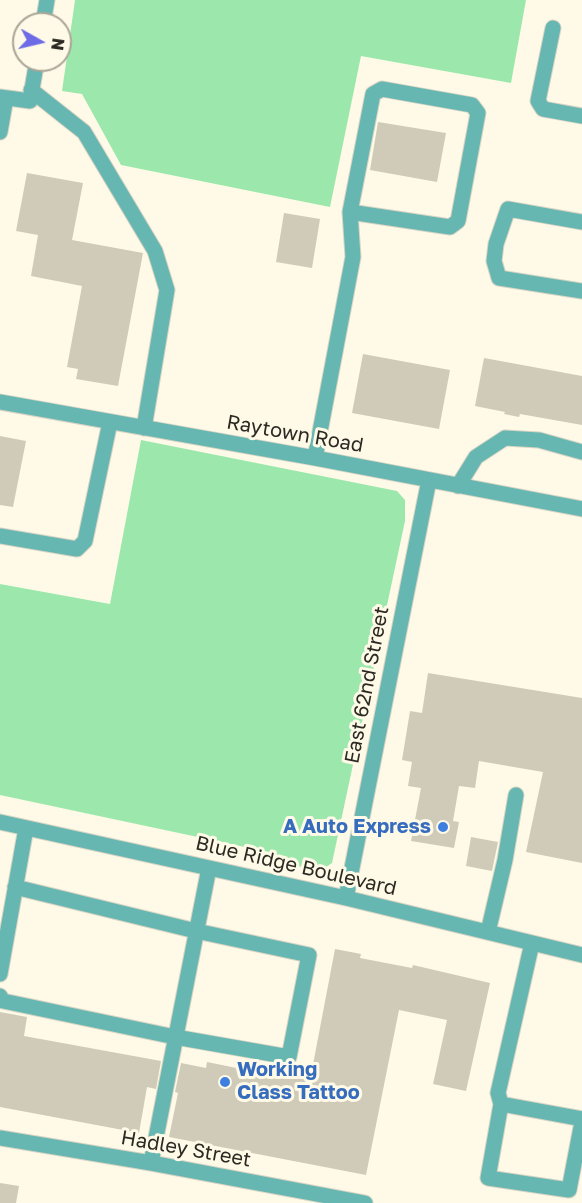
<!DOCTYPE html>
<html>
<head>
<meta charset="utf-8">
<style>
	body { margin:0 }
	#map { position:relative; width:582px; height:1203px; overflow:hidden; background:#fefae7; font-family:"Golos Text",sans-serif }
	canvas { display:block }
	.north { position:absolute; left:12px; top:12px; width:60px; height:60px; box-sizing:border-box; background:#fefae7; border:2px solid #aaa698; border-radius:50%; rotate:98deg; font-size:16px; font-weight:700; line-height:24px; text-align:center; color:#2b2922 }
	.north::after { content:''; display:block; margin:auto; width:21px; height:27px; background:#6d6ce6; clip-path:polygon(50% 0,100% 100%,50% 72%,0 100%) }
</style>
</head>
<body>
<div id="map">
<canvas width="582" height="1203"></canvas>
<div class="north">N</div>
</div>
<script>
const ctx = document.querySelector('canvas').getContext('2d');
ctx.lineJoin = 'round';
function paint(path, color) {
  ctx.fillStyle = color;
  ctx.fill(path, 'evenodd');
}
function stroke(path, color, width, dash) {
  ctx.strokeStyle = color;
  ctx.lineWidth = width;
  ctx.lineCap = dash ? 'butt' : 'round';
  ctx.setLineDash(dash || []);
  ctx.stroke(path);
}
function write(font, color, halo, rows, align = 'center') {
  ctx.font = font + ' "Golos Text",sans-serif';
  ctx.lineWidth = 6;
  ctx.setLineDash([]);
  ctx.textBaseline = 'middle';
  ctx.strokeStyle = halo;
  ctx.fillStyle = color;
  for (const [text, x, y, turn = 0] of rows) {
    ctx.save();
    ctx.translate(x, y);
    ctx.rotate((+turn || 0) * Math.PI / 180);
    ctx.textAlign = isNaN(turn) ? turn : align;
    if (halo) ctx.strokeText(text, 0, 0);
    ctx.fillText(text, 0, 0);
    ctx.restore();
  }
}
paint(new Path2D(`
	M75,0H526L511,83L361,56L330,207L121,165L82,94L62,91Z
	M141,440L397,491L405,500V521L332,863L322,870L309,871L273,853L0,795V584L110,604Z`), '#9ce8ac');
paint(new Path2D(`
	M378,122L446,133L437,182L370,170Z
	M27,173L83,183L72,240L143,253L118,386L76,379L78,369L67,367L82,286L31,276L38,235L16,231Z
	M284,213L320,219L312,268L276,262Z
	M363,354L450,370L439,429L352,413Z
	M484,358L582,376V425L520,414L519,417L504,414L505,412L475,406Z
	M0,436L26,441L13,507L0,505Z
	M428,673L582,698V863L526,852L543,772L479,761L475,788L459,786L453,821L459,822L454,848L411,841L421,788L408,786L412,762L402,760L410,711L422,713Z
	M471,837L498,842L492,871L466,866Z
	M335,949L361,954L360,958L412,968L413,965L490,983L466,1091L433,1084L447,1020L399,1010L366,1175L169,1137L178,1093L175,1092L181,1063L206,1068L207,1062L271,1075L272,1067L311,1075Z
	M0,1012L27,1017L24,1036L161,1061L156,1089L147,1087L139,1133L0,1107Z
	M0,1183L19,1186L16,1203H0Z`), '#cfcbb8');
const minor = new Path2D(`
	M43,24L47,0
	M553,28L538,101L543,109L582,116
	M31,90L84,132L155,251L167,290L144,428
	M0,97L30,101L37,60
	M0,132L6,98
	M582,222L508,209L496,244L494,261L499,278L582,291
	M0,402L315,458L582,509
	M315,458L353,257L350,212L373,94L382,89L472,105L478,113L458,221L450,227L350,212
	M458,486L476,457L505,438L539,440L582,452
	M0,536L77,549L85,541L110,422
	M0,822L346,898L582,955
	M346,898L429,480
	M488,932L505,860L516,795
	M532,943L498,1093L501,1104L582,1119
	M0,974L26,828
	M0,996L3,1001L175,1037L289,1057L309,955L196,931L15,887
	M501,1104L488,1178L569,1190L582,1122
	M0,1138L151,1163L365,1203
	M151,1163L209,868`);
stroke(minor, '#d8d4c4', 17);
stroke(minor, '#66b7b1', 15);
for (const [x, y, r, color] of [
	[443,827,6,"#3f7fe0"],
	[225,1082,6,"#3f7fe0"]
]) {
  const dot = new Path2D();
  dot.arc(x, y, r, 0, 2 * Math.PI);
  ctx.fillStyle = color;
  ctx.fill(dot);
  stroke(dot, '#fefae7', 2);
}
write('20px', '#2b2922', '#fefae7', [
	["Raytown Road",295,434,10],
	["East 62nd Street",367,685,-79],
	["Blue Ridge Boulevard",296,866,13],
	["Hadley Street",186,1149,10]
]);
write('bold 20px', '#366cbe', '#fefae7', [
	["A Auto Express",431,827],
	["Working",237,1070,"left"],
	["Class Tattoo",237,1093,"left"]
], 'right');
</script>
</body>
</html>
